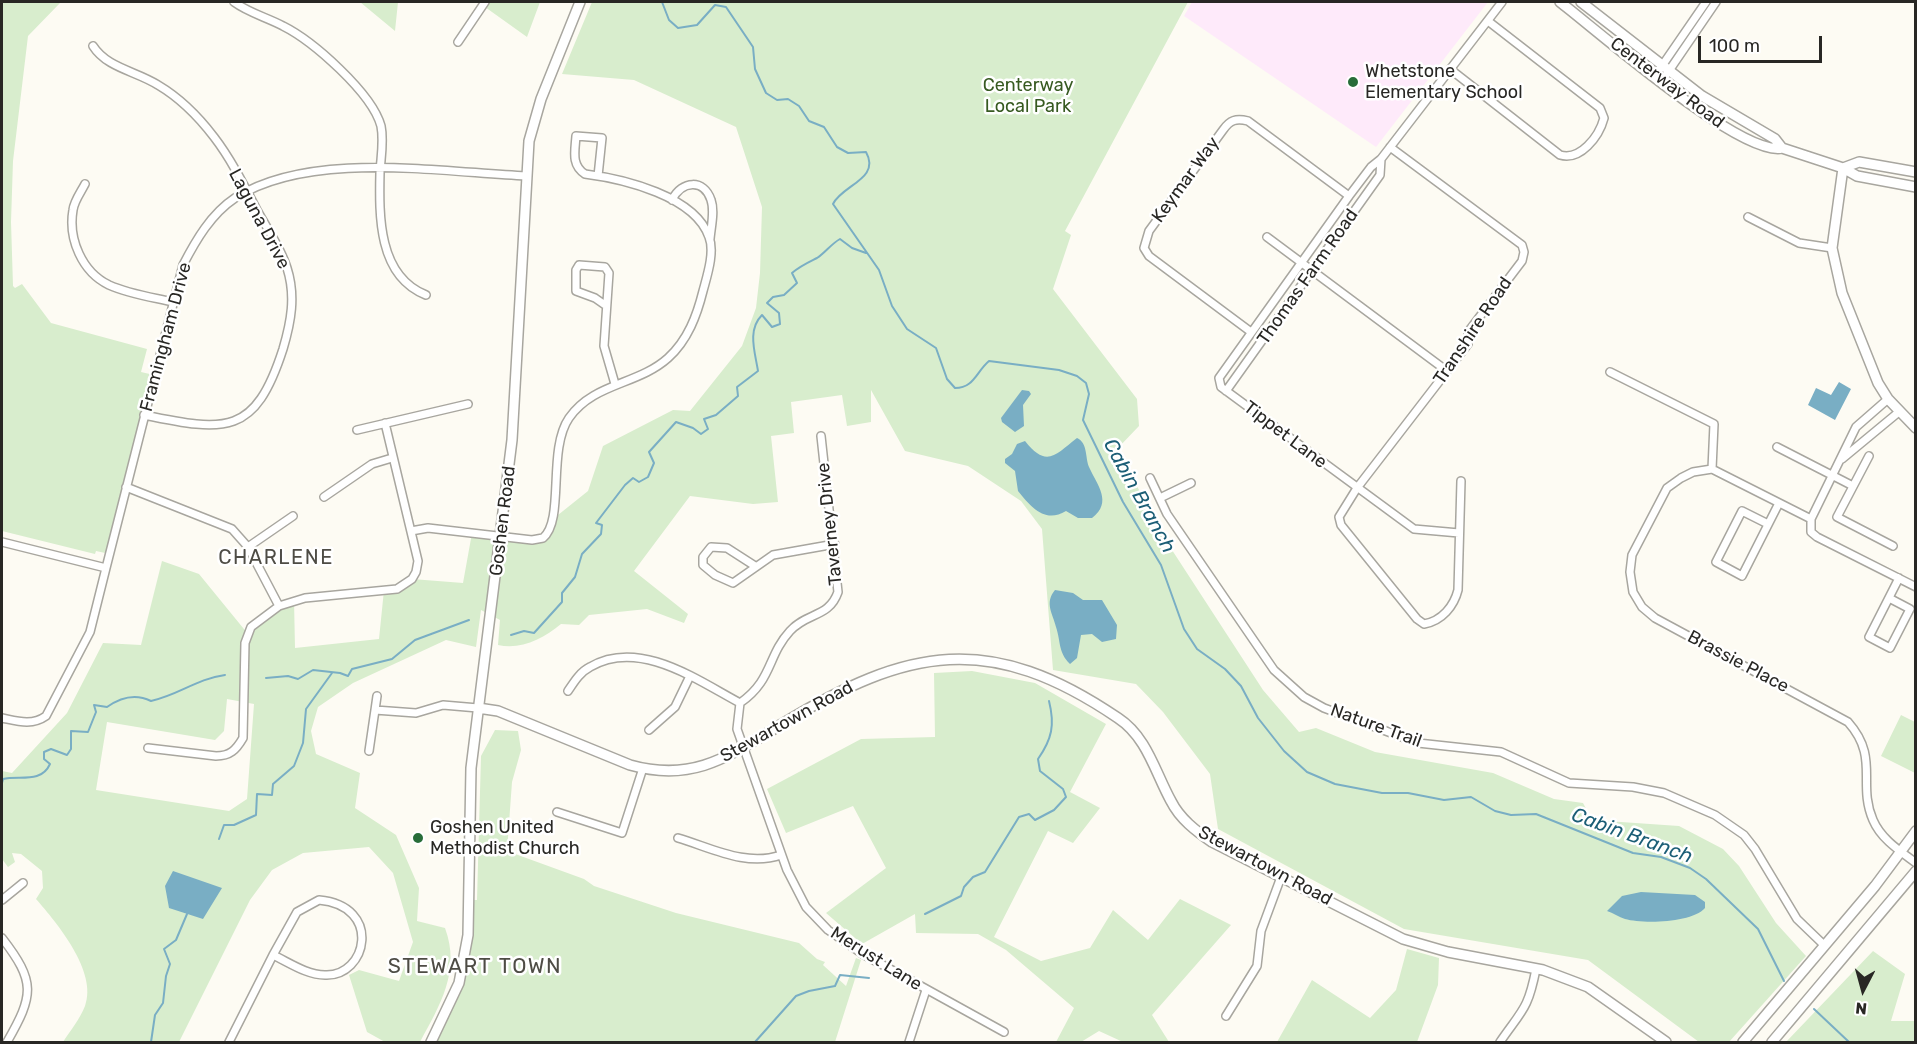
<!DOCTYPE html>
<html>
<head>
<meta charset="utf-8">
<style>
	body { margin:0 }
	#map { position:relative; width:1917px; height:1044px; overflow:hidden; background:#fdfbf3; font-family:Rubik,sans-serif }
	canvas { display:block }
	.frame { position:absolute; inset:0; border:3px solid #282724; pointer-events:none }
	.north { position:absolute; left:1833px; top:960px; width:60px; height:60px; -webkit-text-stroke:4px #fff; paint-order:stroke; rotate:186deg; font-size:16px; font-weight:700; line-height:24px; text-align:center; color:#282724 }
	.north::after { content:''; display:block; margin:auto; width:21px; height:27px; background:#282724; clip-path:polygon(50% 0,100% 100%,50% 72%,0 100%) }
	.scale { position:absolute; left:1698px; top:36px; width:124px; height:27px; box-sizing:border-box; border:3px solid #282724; border-top:0; padding-left:8px; font-size:18px; line-height:21px; white-space:nowrap; color:#282724; -webkit-text-stroke:4px #fff; paint-order:stroke }
</style>
</head>
<body>
<div id="map">
<canvas width="1917" height="1044"></canvas>
<div class="frame"></div>
<div class="north">N</div>
<div class="scale">100 m</div>
</div>
<script>
const ctx = document.querySelector('canvas').getContext('2d');
ctx.lineJoin = 'round';
function paint(path, color) {
  ctx.fillStyle = color;
  ctx.fill(path, 'evenodd');
}
function stroke(path, color, width, dash) {
  ctx.strokeStyle = color;
  ctx.lineWidth = width;
  ctx.lineCap = dash ? 'butt' : 'round';
  ctx.setLineDash(dash || []);
  ctx.stroke(path);
}
function write(font, color, halo, rows, align = 'center') {
  ctx.font = font + ' Rubik,sans-serif';
  ctx.lineWidth = 5;
  ctx.setLineDash([]);
  ctx.textBaseline = 'middle';
  ctx.strokeStyle = halo;
  ctx.fillStyle = color;
  for (const [text, x, y, turn = 0] of rows) {
    ctx.save();
    ctx.translate(x, y);
    ctx.rotate((+turn || 0) * Math.PI / 180);
    ctx.textAlign = isNaN(turn) ? turn : align;
    if (halo) ctx.strokeText(text, 0, 0);
    ctx.fillText(text, 0, 0);
    ctx.restore();
  }
}
paint(new Path2D(`
	M1192,2H1488L1376,147L1184,16Z`), '#feeafa');
paint(new Path2D(`
	M2,2H61L28,36L13,161L11,222L13,286L15,288L22,284L51,323L147,349L141,372L154,375L110,554L96,551L95,554L2,531Z
	M360,2H398L395,31Z
	M489,2H540L527,37L485,7Z
	M592,2H1188L1065,231L1071,235L1053,289L1137,399L1139,426L1118,448L1159,530L1263,690L1299,732L1316,728L1375,752L1493,773L1554,799L1583,803L1592,820L1679,826L1723,849L1739,866L1776,923L1806,956L1729,1042H1699L1588,960L1404,929L1218,829L1210,774L1163,712L1136,684L1053,670L1042,529L1021,501L968,466L905,451L871,390V422L847,426L842,395L791,402L794,433L771,436L778,502L753,504L690,496L634,571L688,614L684,623L647,609L589,615L579,625L561,624C543,639 521,650 498,645L500,620L481,610L476,647L446,640L353,683L318,707L311,731L316,754L360,773L355,808L396,835L419,888L417,921L445,928C461,971 440,1005 420,1042H385L367,1032L349,975L359,970L399,981L413,942L393,873L369,847L303,853L272,870L250,900L179,1042H63C70,1031 80,1019 85,1006C98,972 57,923 36,899L43,888L42,871L21,854L12,853L15,862L8,867L2,859V771L12,773L67,713L103,643L141,645L162,561L199,574L248,634L251,627L294,600L295,648L379,639L384,590L397,589L412,579L463,583L472,533L543,538L553,519L588,491L603,446L673,410L690,411L742,346L756,308L760,273L762,207L736,127L634,80L562,74ZM227,699L254,704L247,799L229,811L96,790L107,722L215,740L224,731Z
	M972,671L1035,683L1106,724L1070,792L1100,808L1073,843L1048,831L994,937L1041,961L1090,948L1113,910L1148,940L1180,899L1231,925L1152,1015L1169,1042H1123L1099,1031L1081,1042H1056L1074,1008L1006,950L978,934L916,933L915,914L862,944L826,913L886,868L853,806L786,833L767,789L861,739L935,737L934,673Z
	M1901,715L1915,722V773L1881,756Z
	M495,730L518,731L521,750L512,782L507,851L584,879L594,886L676,913L799,943L817,959L825,962L823,965L846,986L856,958L861,960L835,1042H433L457,992L472,900H477L481,756Z
	M1407,949L1439,958L1438,985L1417,1042H1277L1312,980L1370,1018L1396,990Z
	M1873,951L1905,974L1891,1021H1915V1042H1786Z`), '#d8edcd');
paint(new Path2D(`
	M1839,382L1851,389L1835,420L1808,405L1816,388L1831,395Z
	M1022,390L1029,391L1031,394L1023,405L1024,426L1015,432L1002,422L1001,418Z
	M1077,438C1088,443 1085,457 1089,467C1097,485 1113,502 1092,518H1078L1066,511C1045,524 1031,507 1018,491L1015,471L1005,463V459L1012,454L1017,444L1025,441C1047,469 1056,454 1077,438Z
	M1055,590L1073,593L1083,600H1102L1117,625L1116,639L1102,642L1092,634L1081,635L1077,658L1070,664C1058,652 1061,642 1056,627C1053,614 1044,603 1055,590Z
	M173,871L222,888L203,919L169,908L165,886Z
	M1641,892L1695,895L1705,902V908C1692,923 1643,924 1625,919C1619,917 1613,913 1607,911L1622,896Z`), '#79aec4');
stroke(new Path2D(`
	M662,2L669,20L678,28L697,25L715,5L726,7L753,47L755,69L766,93L777,100L788,99L799,106L809,121L824,127L837,147L848,153L866,152C881,179 842,185 833,204L879,270L892,306L907,329L936,348L947,379L955,388C974,388 976,372 989,361L1059,370L1077,376L1086,383L1089,394L1083,420L1123,502L1161,565L1184,629L1197,649L1225,669L1241,686L1258,718L1284,751L1307,772L1335,784L1382,793H1408L1444,800L1471,797L1495,811L1511,815L1536,814L1633,853L1661,857L1690,868L1706,879L1758,929L1784,981
	M511,635L524,631L534,633L562,602V593L575,577L582,554L601,534L602,525L596,523L625,485L633,478L639,482L648,477L654,463L649,452L676,422L693,428L701,434L708,429L704,419L716,415L738,396L737,387L758,371C755,352 747,330 762,315L772,327L780,324L779,313L767,303L773,297L784,295L797,283L792,273C800,266 807,263 817,258C825,253 831,244 840,239L852,248L866,253
	M266,678L288,676L298,679L313,670L340,673L348,676L352,669L392,659L415,640L469,620
	M2,783L3,779C19,775 41,784 50,764L44,759V752L51,749L67,755L71,749V731L88,732L96,712L94,705L107,707C121,697 135,693 151,701C179,695 196,679 225,675
	M2,788V795
	M219,839L224,825H234L256,815L257,794L272,795L273,784L294,766L303,743L306,709L332,673
	M925,914L961,896L964,887L973,877L985,872L1019,817L1029,814L1035,820L1054,810L1066,797L1063,789L1040,771L1038,759C1052,739 1055,725 1049,701
	M1814,1009L1849,1042
	M151,1042L155,1015L163,1003L166,976L170,964L164,949L176,940L187,914
	M755,1042L796,996L809,991L835,986L840,975L869,978`), '#79aec4', 2);
const street = new Path2D(`
	M234,2C249,13 266,17 283,26C313,41 372,93 381,126C384,141 381,156 380,172C379,216 378,276 426,295
	M458,42L485,2
	M93,46C107,68 136,71 158,85C180,98 198,116 214,137C231,159 245,187 258,212C268,230 281,248 287,268C296,296 291,322 283,349C255,436 226,432 144,415
	M1450,69L1560,155C1580,161 1599,137 1604,118L1600,108L1488,21
	M1655,76L1706,2
	M1662,81L1716,2
	M1390,147L1522,245L1524,252L1522,261L1468,332V344L1357,488L1339,517L1341,525L1417,619L1424,624C1442,621 1454,606 1458,590L1461,481
	M85,184C81,192 74,201 73,210C68,239 82,272 109,285C129,294 151,297 173,302
	M672,200C682,180 704,179 711,200C715,211 711,227 710,239
	M1748,217L1799,243L1832,248
	M1267,237L1447,371
	M605,305L595,298L576,291V270L579,265L605,267L609,273L604,346L615,384
	M1251,332L1149,256L1144,248L1149,231L1223,130C1230,120 1236,118 1248,121L1349,196
	M1610,372L1714,424L1712,469
	M1226,391L1380,175L1381,159
	M1888,399L1856,427L1811,519L1712,469L1693,472L1681,478L1667,488L1632,555L1630,572L1633,592L1642,607L1655,618L1848,722C1880,758 1857,783 1873,820C1881,839 1900,851 1916,863
	M357,430L468,404
	M821,436L838,592C829,618 807,612 790,631C767,656 773,680 740,703L737,729L787,870L806,907L828,930L861,953L1004,1032
	M1777,447L1853,486
	M1869,456L1837,517L1893,546
	M1842,459L1900,411
	M1150,478L1167,514L1274,670L1304,697L1324,708L1418,743L1501,752L1569,783L1633,787L1664,793L1715,815L1744,835L1755,849L1797,919L1824,945
	M126,487L232,529L248,547L279,606L305,598L397,589L412,579L416,572L418,561L385,423
	M324,497L372,464L392,458
	M1160,498L1191,483
	M1811,519V532L1817,537L1916,587
	M1768,524L1742,511L1716,562L1742,576L1779,503
	M411,531L428,528L532,540L543,538C565,520 547,450 569,418C593,383 638,385 668,358C688,340 697,315 703,291C707,276 715,252 709,237C695,196 624,179 585,174C571,165 575,151 576,136L602,138L598,176
	M1459,533L1414,529L1221,387L1219,378L1349,196L1371,167L1381,159L1502,2
	M2,542L106,568L90,632L46,716C32,726 17,721 2,718
	M248,547L293,516
	M755,566L727,548L711,547L703,557V565L715,575L733,583L773,555L835,544
	M106,568L183,265C196,240 211,214 235,198C310,150 440,172 526,176
	M1889,598L1910,609L1890,648L1869,637L1899,578
	M568,691C574,682 580,672 590,667C639,638 697,680 740,703
	M375,710L377,696
	M649,730L675,707L690,676
	M148,748L216,756C230,756 236,750 243,738L245,643L251,627L279,606
	M369,751L375,710L416,713L443,705L478,708
	M557,812L622,833L643,768
	M678,838C712,848 746,867 781,855
	M2,900L23,883
	M319,900C383,906 367,977 325,975C307,975 290,963 273,955L297,912Z
	M2,938C36,982 34,995 7,1042
	M1226,1016L1257,966L1261,931L1281,877
	M229,1042L273,955
	M909,1042L926,990
	M1500,1042C1522,1010 1528,1010 1536,969`);
const secondary = new Path2D(`
	M1560,2C1598,31 1741,157 1782,148
	M1581,2L1702,96L1775,139L1782,148L1843,168L1857,176L1916,187
	M1843,168L1832,248L1842,293L1878,383L1888,399L1916,428
	M1843,168L1859,162L1916,172
	M478,708L498,711L630,765C694,783 729,756 782,724C908,647 990,631 1118,718C1147,737 1155,772 1171,801C1180,819 1196,831 1212,842L1403,939L1448,952L1543,970L1588,987L1666,1042
	M431,1042L459,983L468,935L471,768L512,440L529,141L541,99L580,2
	M1743,1042L1875,886L1916,831
	M1772,1042L1916,871`);
stroke(street, '#a8a69f', 10);
stroke(secondary, '#a8a69f', 12);
stroke(street, '#fff', 7);
stroke(secondary, '#fff', 9);
for (const [x, y, r, color] of [
	[1353,82,6,"#286d39"],
	[418,838,6,"#286d39"]
]) {
  const dot = new Path2D();
  dot.arc(x, y, r, 0, 2 * Math.PI);
  ctx.fillStyle = color;
  ctx.fill(dot);
  stroke(dot, '#fff', 2);
}
write('18px', '#282724', '#fff', [
	["Whetstone",1365,72],
	["Elementary School",1365,93],
	["Goshen United",430,828],
	["Methodist Church",430,849]
], 'left');
write('18px', '#282724', '#fff', [
	["Centerway Road",1667,83,37],
	["Keymar Way",1186,180,-54],
	["Laguna Drive",259,219,62],
	["Thomas Farm Road",1308,277,-55],
	["Transhire Road",1473,331,-56],
	["Framingham Drive",166,337,-75],
	["Tippet Lane",1285,435,37],
	["Goshen Road",503,521,-83],
	["Taverney Drive",830,524,-96],
	["Brassie Place",1738,662,28],
	["Stewartown Road",787,722,-29],
	["Nature Trail",1376,726,20],
	["Stewartown Road",1265,866,28],
	["Merust Lane",876,959,32]
]);
write('18px', '#375a21', '#fff', [
	["Centerway",1028,86],
	["Local Park",1028,107]
]);
write('italic 20px', '#1b5e76', '#fff', [
	["Cabin Branch",1139,496,61],
	["Cabin Branch",1632,836,20]
]);
ctx.letterSpacing = '1.5px';
write('20px', '#4e4c45', '#fff', [
	["CHARLENE",276,558]
]);
ctx.letterSpacing = '0px';
ctx.letterSpacing = '1.5px';
write('21px', '#4e4c45', '#fff', [
	["STEWART TOWN",475,967]
]);
ctx.letterSpacing = '0px';
</script>
</body>
</html>
